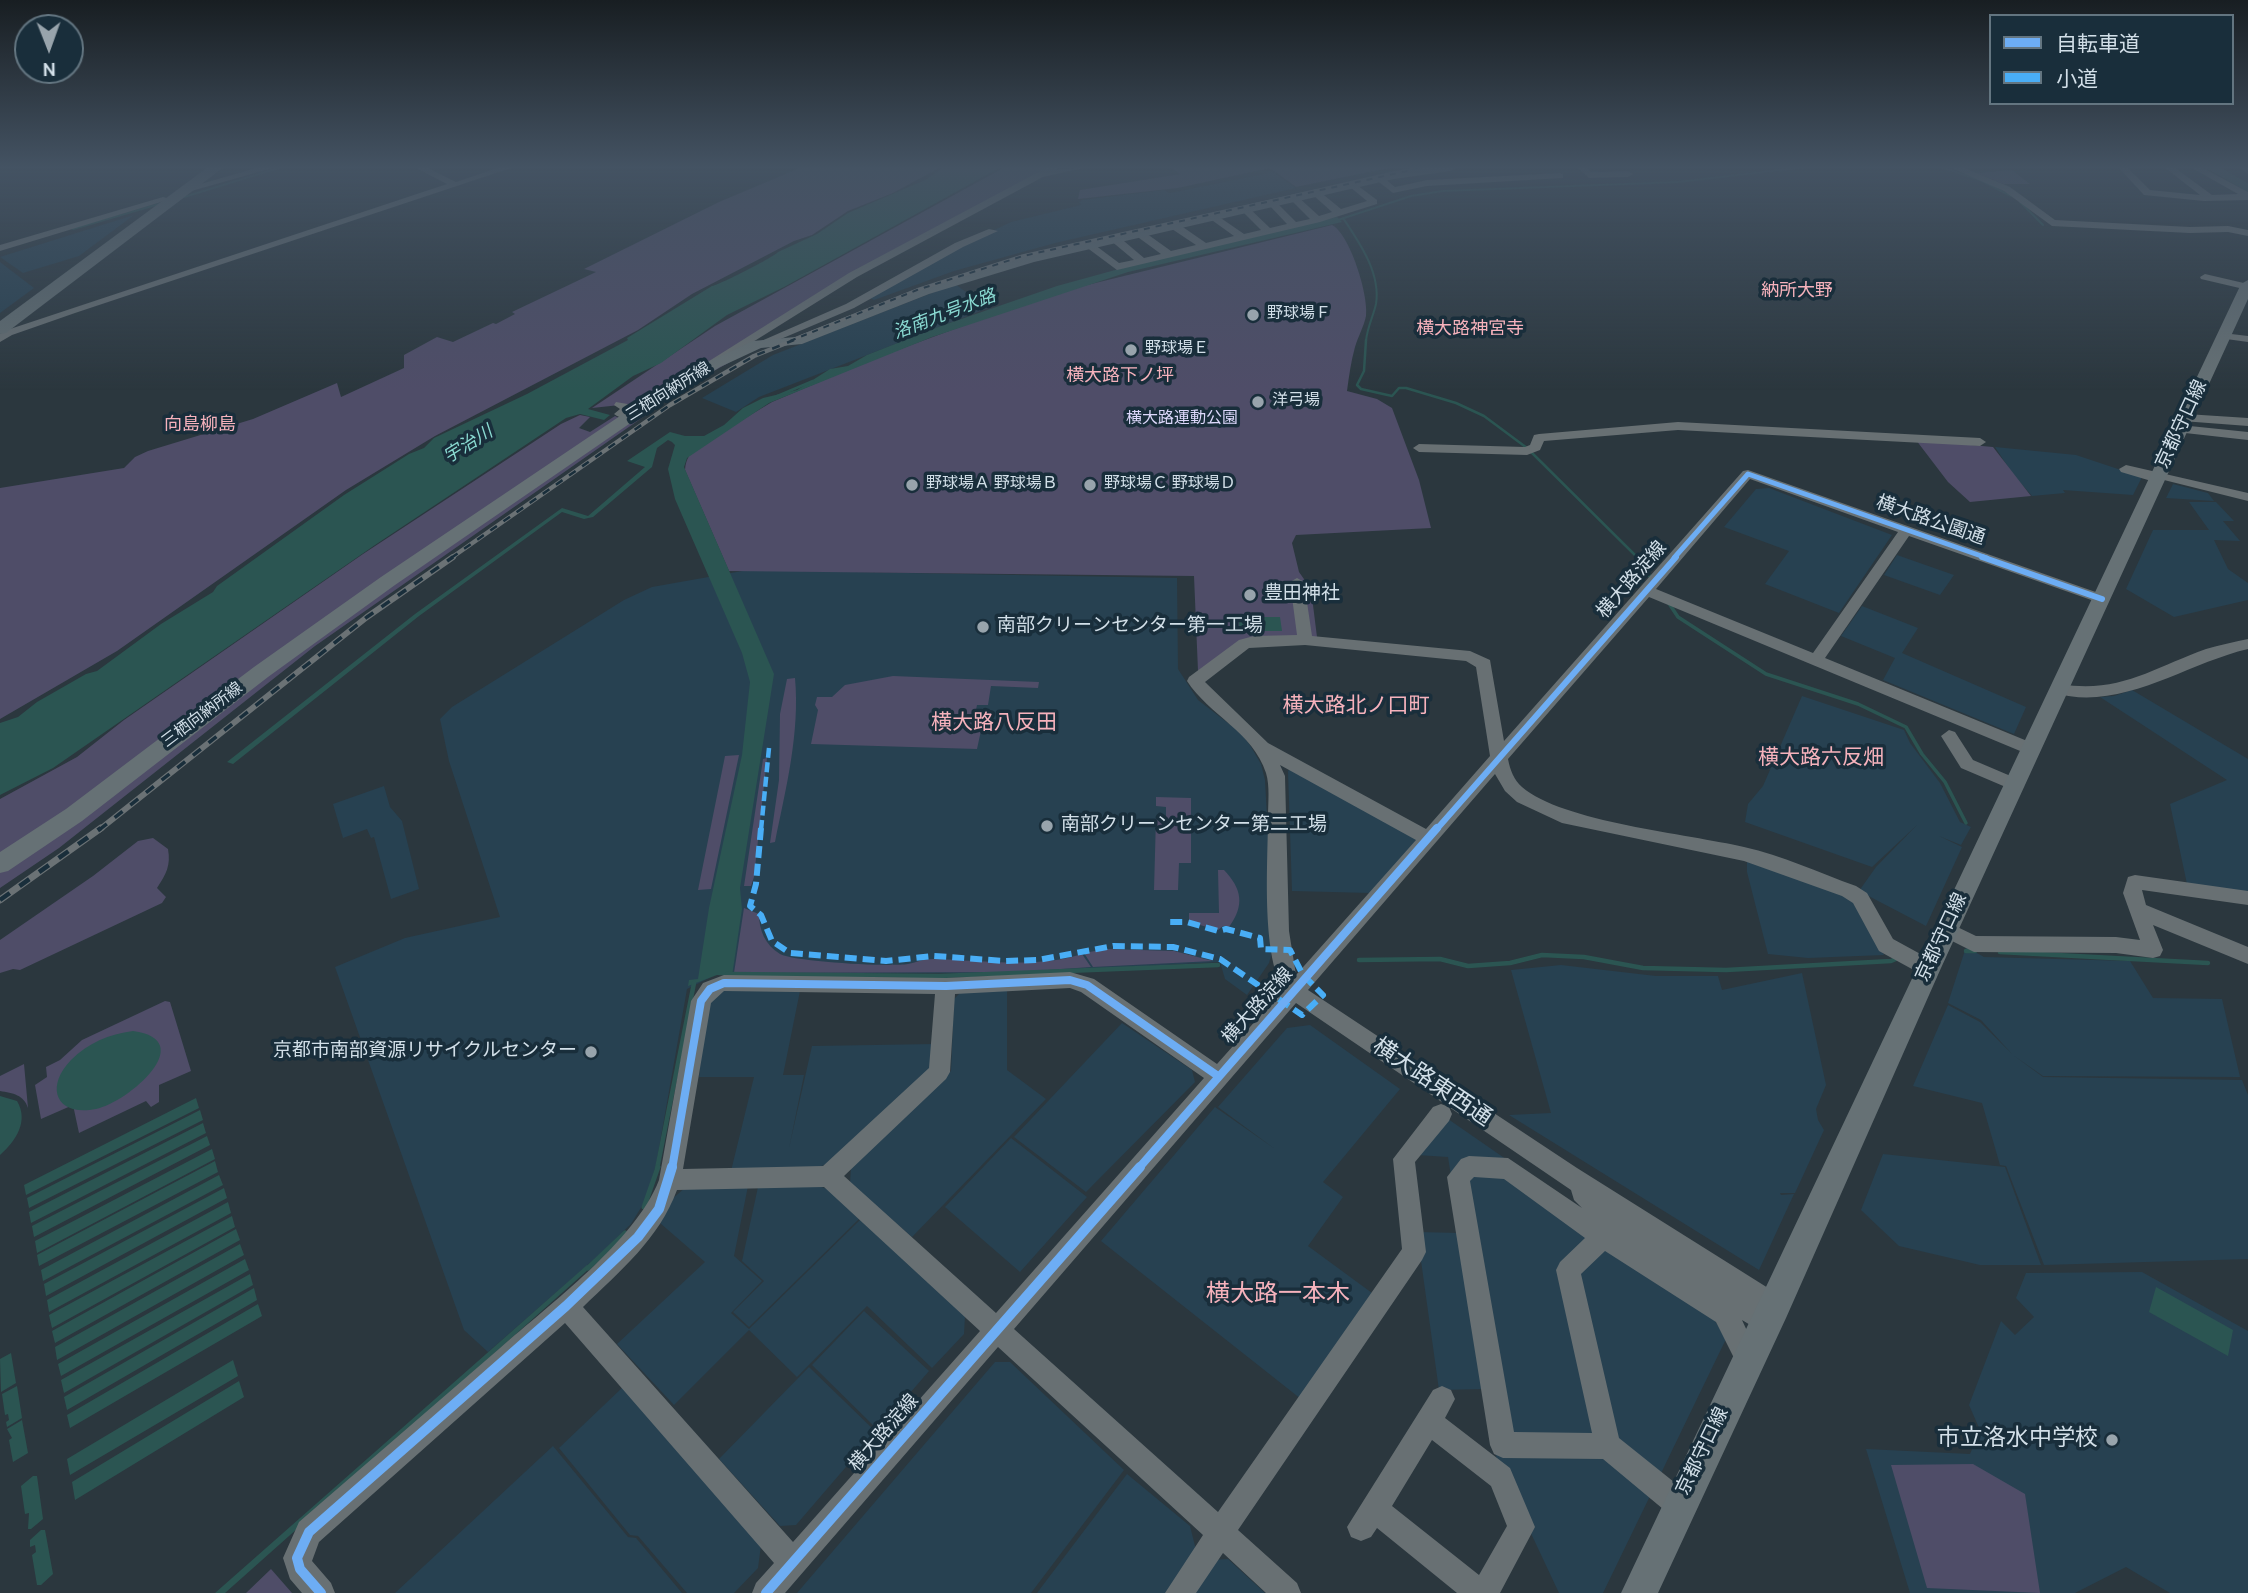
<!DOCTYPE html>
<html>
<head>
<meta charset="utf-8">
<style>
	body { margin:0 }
	#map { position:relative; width:2248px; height:1593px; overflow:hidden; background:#2b373e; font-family:Overpass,"Noto Sans JP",sans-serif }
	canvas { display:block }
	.legend { position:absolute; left:1989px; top:14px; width:245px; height:91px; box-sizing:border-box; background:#192e3b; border:2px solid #637580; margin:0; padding:9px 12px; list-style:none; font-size:21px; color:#d2dfe8 }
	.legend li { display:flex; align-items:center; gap:14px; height:35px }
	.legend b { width:35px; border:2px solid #637580 }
	.north { position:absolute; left:14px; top:14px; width:70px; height:70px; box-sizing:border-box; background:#192e3b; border:2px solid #637580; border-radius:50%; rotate:179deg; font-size:19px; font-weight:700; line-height:28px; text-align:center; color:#d2dfe8 }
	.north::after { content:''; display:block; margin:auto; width:24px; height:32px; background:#98a4ac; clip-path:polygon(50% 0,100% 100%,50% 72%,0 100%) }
</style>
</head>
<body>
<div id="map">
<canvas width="2248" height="1593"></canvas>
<ul class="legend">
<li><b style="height:9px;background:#6dadf4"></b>自転車道</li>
<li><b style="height:9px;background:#49aef6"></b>小道</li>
</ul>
<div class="north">N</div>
</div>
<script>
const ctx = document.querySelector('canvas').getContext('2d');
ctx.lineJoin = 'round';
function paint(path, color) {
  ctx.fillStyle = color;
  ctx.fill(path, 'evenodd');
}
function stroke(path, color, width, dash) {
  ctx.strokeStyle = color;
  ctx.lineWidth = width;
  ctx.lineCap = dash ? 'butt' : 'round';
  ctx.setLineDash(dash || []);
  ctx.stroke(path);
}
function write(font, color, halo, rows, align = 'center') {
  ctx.font = font + ' Overpass,"Noto Sans JP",sans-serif';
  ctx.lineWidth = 7;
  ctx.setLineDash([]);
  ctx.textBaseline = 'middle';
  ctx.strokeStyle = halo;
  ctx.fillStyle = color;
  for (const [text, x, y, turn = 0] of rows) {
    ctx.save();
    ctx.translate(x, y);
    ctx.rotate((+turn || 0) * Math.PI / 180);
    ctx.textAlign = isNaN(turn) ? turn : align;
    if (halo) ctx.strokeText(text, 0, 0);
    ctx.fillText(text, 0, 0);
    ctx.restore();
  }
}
paint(new Path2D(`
	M1273,172L1296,188L1055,243L954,271L874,300L870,298L961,246L1011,222L1081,205L1079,202L1082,200L1164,190L1170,193Z
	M134,215L79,256L23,273L0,257Z
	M0,262L34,288L0,313Z
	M955,284L988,308L759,397L736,412L702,398L773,355Z
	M1995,447L2076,455L2142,477L2133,495L2063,490L2065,493L2032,496L2012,473Z
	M2173,484L2208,493L2214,501L2166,498Z
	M1769,488L1892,535L1839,613L1765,584L1789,551L1724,527L1756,489Z
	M2189,502H2216L2234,521H2223L2240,541L2214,540L2228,569L2248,583V600L2174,617L2126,589L2153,530H2209Z
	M1897,555L1954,575L1940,595L1884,575Z
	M748,570L1177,578L1178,669L1198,700L1241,733L1250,745L1261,764L1265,780L1274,946L1269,963L1247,995L1225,979L1220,962L1019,973L717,974L687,989L656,1165L645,1201L631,1224L599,1255L488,1352L464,1330L335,967L405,938L500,917L449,761L440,719L452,707L624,600L652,587Z
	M1862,606L1918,628L1902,653L2026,707L2014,734L1883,680L1895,658L1841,636Z
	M2132,690L2248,759V896L2187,884L2170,804L2227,780L2100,697L2114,696Z
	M1802,696L1904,730L1910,743L1940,783L1960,822L1971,827L1961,845L1939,836L1962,847L1926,926L1859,891L1876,867L1917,825L1872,867L1745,822L1748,804L1763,786Z
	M1292,767L1421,838L1371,893L1292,891L1288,771Z
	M384,786L390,807L402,821L419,889L391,899L374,837L371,838L367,829L343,838L333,804Z
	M1747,859L1843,890L1859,904L1884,955L1808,958L1768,954L1747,872Z
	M1966,947L1984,957L2130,961L2153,998L2222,999L2240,1077L2043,1076L2013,1055L2043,1077L2242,1080L2248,1095V1259L2044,1265L2006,1166L2000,1165L1982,1103L1913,1086L1948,1005L1980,1022L2012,1054L1981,1020L1948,1003Z
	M1561,965L1656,976H1718L1722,990L1802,973L1826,1085L1816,1109L1818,1120L1824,1130L1795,1193H1780L1781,1195L1794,1194L1759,1270L1509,1115L1551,1113L1511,970Z
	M720,990L800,991L783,1075H804L789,1148L812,1046L936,1044L928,1072L833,1161L815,1169L731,1171L754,1077H699L704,1026L712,997Z
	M963,990H1007V1070L1046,1099L912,1237L850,1184L851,1167L951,1071L954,999Z
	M1122,1023L1192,1070L1195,1082L1086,1192L1014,1137Z
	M1310,1025L1400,1089L1323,1182L1343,1197L1308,1246L1372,1293L1301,1399L1101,1241L1215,1107L1275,1149L1218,1107L1287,1028Z
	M1448,1119L1698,1292L1726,1339L1603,1593H1559L1497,1461L1485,1389L1439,1390L1417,1232L1460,1233L1448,1157L1417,1155Z
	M1011,1138L1087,1197L1020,1272L945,1207Z
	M1883,1154L2005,1167L2041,1265H1980L1899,1246L1861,1210Z
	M748,1186L734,1256L762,1281L731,1313L749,1329L861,1219L965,1316L964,1334L932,1368L867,1306L797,1377L749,1330L674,1405L617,1344L705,1262L660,1223L671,1200L686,1187Z
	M818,1186L831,1190L860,1218L749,1327L733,1312L764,1281L742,1261L758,1187Z
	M2142,1272L2248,1331V1593H2170L2126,1567L2075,1593H1910L1866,1449L1970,1454L1980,1430L1969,1405L2001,1321L2015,1335L2034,1317L2016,1298L2026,1273Z
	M864,1311L929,1371L878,1430L812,1365Z
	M995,1362H1010L1124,1470L1031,1593H797Z
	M809,1367L876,1432L796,1525L780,1526L719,1459Z
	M623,1387L761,1545L758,1568L734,1593H687L638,1536L630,1535L559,1448Z
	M553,1446L628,1537L636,1538L682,1593H395Z
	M1127,1474L1190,1526L1196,1550L1166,1593H1037Z
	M1228,1559L1265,1593H1191L1212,1560Z`), '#274151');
paint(new Path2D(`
	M802,167H941L893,193L848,211L812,235L794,241L692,294L638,330L435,436L346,490L117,651L0,719V488L124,468L135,457L148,451L253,419L337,383L341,397L404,368V355L437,337L453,342L493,323L496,324L515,314L512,312L596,272L584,269L719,202Z
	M1005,167H1055L925,235L626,415L620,405L592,408L715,326Z
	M1170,167H1394L1296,187L1270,168L1178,188L1078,199L1080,190L1180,174Z
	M2012,170L2030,184H2003L1976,173Z
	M1332,225C1350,234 1369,296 1366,316C1364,326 1358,337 1355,347C1351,361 1349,376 1347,391L1377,399L1392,408L1419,480L1431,528L1296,535L1292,543L1299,572L1311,589L1317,637L1244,640L1198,671L1194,576L729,571L685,470C686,458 690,453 699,446L772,402L876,358L979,320L1075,288Z
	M737,358L689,385L315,646L59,848L0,888V870L412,569L693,379Z
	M580,415L590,417L579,428L590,432L615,416L621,419L49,825L0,856V799L77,757L124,720L363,554L561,424Z
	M1916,440L1993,447L2031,496L1970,502L1948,482Z
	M893,676L1039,682L1038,688L991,686L988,705H977L973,725L982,726L977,749L811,744L818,710L815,705L817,697H832L845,685Z
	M795,678C800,733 786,788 775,842L770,843L779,780L780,714L787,679Z
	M739,755L711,889L698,890L725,756Z
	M767,758L754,877L751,886H744L763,759Z
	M1156,797L1191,798V863H1179L1178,890H1154L1156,817H1166V807L1156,806Z
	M153,838L168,849C171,866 166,874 157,888L166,897L162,903L20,970L13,969L0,973V940L93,876L138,841Z
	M1218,870H1224C1242,889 1245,905 1229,927L1223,926L1218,930L1189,922V913H1219Z
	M744,908L759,914C759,930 765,945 780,954C796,962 888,967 908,964C917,962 924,959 933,959C982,960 1035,969 1082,954L1091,967L1019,972L734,973Z
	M1106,949L1174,951L1213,961L1093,967L1084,953Z
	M165,1001L170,1002L191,1071L159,1085V1102L151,1107L146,1101L79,1133L73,1105L41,1119L35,1085L47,1077L46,1067L60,1060L82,1040Z
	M24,1064L28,1108C24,1095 13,1093 0,1091V1076Z
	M1973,1464L2025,1494L2040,1593L1927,1588L1891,1465Z
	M271,1569L292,1593H246Z`), '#4f4d68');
paint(new Path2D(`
	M944,167H1001L784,287L727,315L661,363L633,376L588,409L610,415L604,420L580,414L566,418L375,545L53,768L0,795V723L18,717L37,702L86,674L97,671L161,624L213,592L217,586L344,495L409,454L424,448L434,438L527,394L628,340L627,338L712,286C717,286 776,256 778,252L817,234L848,213L925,180Z
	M1337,217L1342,222L1128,272L932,337L769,403L687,458L684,467L774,674L740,888L742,909L732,976L717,975L688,986L689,980L698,979L709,908L742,755L750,682L742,653L675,499L668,469L675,445L672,442L668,440L657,448L652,467L593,517L584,519L562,512L419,616L233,764L227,762L415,614L562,508L588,516L645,467L627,461L670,432L685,436H704L724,425L743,408L763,398L797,390L830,369L848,366L867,355L941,326L1057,286L1137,264Z
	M1238,617H1280L1282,631H1240Z
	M133,1031C200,1040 129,1102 96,1109C57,1117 44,1088 71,1060C88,1043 109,1034 133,1031Z
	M0,1096L17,1101C29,1121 16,1141 0,1155Z
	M196,1098L199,1108L26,1195L24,1185Z
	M200,1110L203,1120L29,1208L27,1198Z
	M203,1123L206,1133L31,1223L29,1212Z
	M207,1136L210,1145L34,1237L32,1226Z
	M212,1149L215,1159L37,1253L35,1241Z
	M215,1161L218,1172L39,1266L37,1255Z
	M219,1175L223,1185L43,1281L41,1270Z
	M224,1188L227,1198L46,1296L44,1284Z
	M228,1202L231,1213L49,1312L47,1300Z
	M232,1216L235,1227L52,1328L49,1315Z
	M236,1229L240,1240L55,1343L52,1331Z
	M240,1244L244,1255L57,1360L55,1347Z
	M245,1259L249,1270L61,1376L58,1364Z
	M587,1265L590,1268L225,1593H215Z
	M250,1274L253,1285L64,1393L61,1380Z
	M2156,1287L2233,1330L2228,1356L2149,1312Z
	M254,1288L257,1300L67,1410L64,1397Z
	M258,1304L262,1316L70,1428L67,1415Z
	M11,1353L16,1383L1,1392L0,1359Z
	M233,1360L238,1376L70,1475L67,1459Z
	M239,1381L244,1397L75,1500L72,1482Z
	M17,1386L22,1418L7,1427L6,1422L9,1420L8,1414L5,1415L2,1394Z
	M22,1420L28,1453L13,1462L9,1440L12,1438L7,1429Z
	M33,1476H37L43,1519L31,1529H28L29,1513L25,1514L21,1486Z
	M41,1530H45L53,1574L41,1585H37L32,1555L36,1552L35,1545L30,1547V1540Z`), '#2b5552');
stroke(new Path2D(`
	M1941,167L1982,181L2011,196
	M184,197L282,167
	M2020,202L2043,225
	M1343,218C1359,242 1381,273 1376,304C1373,317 1367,328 1366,341
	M1338,220L1411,196L1443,191L1678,182L1806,167
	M73,229L159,204`), '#2b5552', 2);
stroke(new Path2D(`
	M1366,340L1364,371L1357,385L1361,389L1392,396L1399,388H1406L1456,403L1484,416L1527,448L1638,558
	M775,397L813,381`), '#2b5552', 2.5);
stroke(new Path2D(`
	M1637,557L1651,578
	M1668,602L1678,617L1766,674L1858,704L1906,727L1922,754L1945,782L1966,823`), '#2b5552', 3.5);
stroke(new Path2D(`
	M1966,951H1975
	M2000,952L2208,963
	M1359,960L1440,959L1468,966L1510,963L1542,955L1584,957L1643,968L1726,970L1891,961L1898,958
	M727,974L940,976L1218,965
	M657,1169L694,983`), '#2b5552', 4.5);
stroke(new Path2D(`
	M644,1207L658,1167
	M588,1268L625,1233`), '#2b5552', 5);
paint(new Path2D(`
	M2204,167H2219L2248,183V192Z`), '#2b5552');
paint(new Path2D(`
	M260,167H276L188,192L183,189Z
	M414,167H426L456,182L500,167H514L75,313L12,335L0,342V334L4,331L447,184Z
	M1048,167H1059L1056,170L1088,167L1043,177L857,277L716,365L706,363L849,273Z
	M1577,167H1586L1591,172L1628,171L1633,174L1628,177L1589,178Z
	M1949,167H1962L2010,187L2055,220L2190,227L2228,226L2248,230V236L2228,232L2190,233L2052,226L2004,191Z
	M2118,167H2127L2150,190L2200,195L2164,167H2174L2212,195L2238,194L2190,167H2201L2248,192V200L2204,201L2144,195Z
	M2238,167H2248V174Z
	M1560,173L1563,174V178L1427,186L1393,193L1375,179L1383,177L1395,187L1427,180Z
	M1353,182L1377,200V204L1320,222L1117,270L1082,244L1091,242L1119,263L1134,260L1110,240V236H1118L1144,258L1161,254L1135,235V231H1143L1171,251L1196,245L1169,227V223H1177L1206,243L1234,236L1209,218V214H1215L1244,234L1261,230L1242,211V207H1248L1270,228L1287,224L1269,205V201H1275L1296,222L1310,219L1291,200V196H1297L1319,216L1332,212L1313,195V191H1319L1341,209L1367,201L1350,187V183Z
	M163,197L171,199L0,251V245Z
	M989,229L998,231L963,247L854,308L769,344L759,342L846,304L955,243Z
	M2205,274L2248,284V290L2201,279L2200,277Z
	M2223,333L2248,336V342L2219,338V334Z
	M643,400L647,401V407C636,414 626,423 614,414L620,409L614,405L616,402L633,405Z
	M2186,414L2248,418V426L2182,421V415Z
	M1678,422L1980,438L1986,442L1980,446L1678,430L1544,441L1540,450L1527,455L1419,452L1413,448L1419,444L1525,447L1530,445L1534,435L1539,434Z
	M2180,425L2248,432V440L2176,432V426Z
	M2126,465L2248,493V501L2164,480L2158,483L2121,472L2119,469Z
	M1748,470L2107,596L2109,599L2107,602H2097L1909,536L1825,658L2037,745L2039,749L2037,753H2025L1649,597L1508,759C1510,770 1514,780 1522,787C1562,822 1689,834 1744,847C1782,855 1819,873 1856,886L1867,893L1893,939L1935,962L1938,968L1935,974L1928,976L1921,974L1879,951L1853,903L1842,896L1744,861L1562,823L1517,802L1505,791L1495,774L1308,990L1577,1168L1784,1298L1787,1307L1784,1316L1777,1318L1779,1323L1776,1332L1767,1335L1742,1320L1760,1359L1757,1368L1748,1371L1739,1368L1716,1322L1605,1251L1581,1274L1619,1438L1689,1494L1692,1504L1689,1514L1679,1517L1669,1514L1603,1459L1503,1458L1494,1454L1490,1445L1447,1177L1461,1159L1469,1156L1508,1158L1582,1208L1574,1200L1571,1190L1449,1107L1452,1114L1449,1121L1415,1162L1426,1252L1422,1260L1238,1530L1297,1583L1301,1593H1266L1223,1553L1196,1593H1165L1203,1535L998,1347L785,1593H752L756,1583L774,1563L565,1323L319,1542L312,1561L331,1583L335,1593H302L290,1579L283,1558L299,1522C366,1464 433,1406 500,1348C549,1305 636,1240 659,1180L691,1001L703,983L724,975L946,978L1070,972L1094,979L1217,1064L1283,990C1261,950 1268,863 1268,816C1268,803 1270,786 1266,773C1253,732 1209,715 1187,681L1189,677L1239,640L1254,636L1297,635L1290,582L1297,578L1304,582L1312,636L1470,651L1490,660L1504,741L1743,471ZM1750,479L1898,532L1813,653L1656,589ZM1305,645L1466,661L1476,667L1490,756L1426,829L1268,743L1205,682L1249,648ZM1280,765L1416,840L1296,975L1289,931L1285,776ZM1070,988L1081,992L1204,1078L996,1313L844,1176L946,1079L950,1072L955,994ZM724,991L935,994L929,1068L823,1166L683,1169L711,1003ZM1296,1003L1449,1107L1441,1104L1433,1107L1393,1159L1402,1249L1218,1512L1014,1329ZM1474,1177L1504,1179L1585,1238L1560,1262L1556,1270L1592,1433L1514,1432L1470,1181ZM824,1187L980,1331L793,1542L583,1307C620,1271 659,1239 677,1190Z
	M2248,639V649C2184,664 2122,712 2054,693L2052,689L2060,684C2119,694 2153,668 2206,649C2219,645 2234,642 2248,639Z
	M1949,730L1955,732L1973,760L2020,780L2023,784L2020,788H2008L1961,768L1941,736Z
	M2135,875L2248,891V905L2142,890L2146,905L2248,947V964L2153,925L2163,950L2160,956L2153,958L2116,953L1974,952L1940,935L1937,930L1940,925L1947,922L1976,936L2116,937L2140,940L2123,893L2128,877Z
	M1442,1386L1451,1390L1455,1399L1445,1418L1510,1468L1535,1527L1500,1593H1457L1377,1528L1371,1537L1361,1541L1351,1537L1347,1527L1433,1390ZM1432,1440L1491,1486L1507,1526L1479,1575L1392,1506Z`), '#687073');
paint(new Path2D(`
	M1424,167H1457L1451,171L1394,179L1034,262L929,294L802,344L761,348L720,367L632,422L395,585L268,677L82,821L8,871L0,873V852L66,809L254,667L381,577L620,416L710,361L753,341L795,337L919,288L1025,256L1394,171Z
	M2248,280V299L1941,968L1786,1318L1658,1593H1621L2241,284Z`), '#667175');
paint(new Path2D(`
	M208,167H224L6,333L0,334V321Z`), '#626e72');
const railFar3 = new Path2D(`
	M790,341L917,290L1023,256L1425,167`);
const railFar2 = new Path2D(`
	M451,558L670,405L754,356L794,340`);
const railFar1 = new Path2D(`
	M99,830L367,617L453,557`);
const rail = new Path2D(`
	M0,900L101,828`);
stroke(railFar3, '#6b7275', 3.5);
stroke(railFar2, '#6b7275', 4.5);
stroke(railFar1, '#6b7275', 6);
stroke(rail, '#6b7275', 7);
stroke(railFar3, '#192e3b', 2, [6]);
stroke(railFar2, '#192e3b', 2.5, [8]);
stroke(railFar1, '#192e3b', 3.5, [10]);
stroke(rail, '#192e3b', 4.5, [12]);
stroke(new Path2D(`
	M761,830L769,748`), '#49aef6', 4.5, [10, 4.5]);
stroke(new Path2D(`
	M761,828L756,884L750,906L761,915L772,941L790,953L886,961L934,956L1005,961L1038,960L1113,946L1173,947L1220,959L1302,1015L1323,995L1303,975L1290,950L1261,949L1260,938L1226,929L1218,931L1187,922H1166`), '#49aef6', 6, [12, 6]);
stroke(new Path2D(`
	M1674,558L1748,474L1987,558`), '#6dadf4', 5);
stroke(new Path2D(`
	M1982,557L2102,599
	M1436,830L1676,557`), '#6dadf4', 6);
stroke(new Path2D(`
	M672,1169L701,1001L710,989L724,983L946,986L1070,980L1087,985L1218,1076
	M1138,1169L1437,828`), '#6dadf4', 8);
stroke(new Path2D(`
	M321,1593L300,1569L297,1558L309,1532L566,1306L638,1237L659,1209L672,1167
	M766,1593L1140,1167`), '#6dadf4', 10);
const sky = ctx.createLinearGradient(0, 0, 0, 390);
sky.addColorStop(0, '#181e22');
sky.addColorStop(0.43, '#445363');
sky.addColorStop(1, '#44536300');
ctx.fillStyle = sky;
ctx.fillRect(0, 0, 2248, 390);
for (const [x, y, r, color] of [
	[1253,315,7,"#98a4ac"],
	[1131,350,7,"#98a4ac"],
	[1258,402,7,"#98a4ac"],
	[912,485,7,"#98a4ac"],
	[1090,485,7,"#98a4ac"],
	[1250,595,7,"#98a4ac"],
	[983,627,7,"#98a4ac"],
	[1047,826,7,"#98a4ac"],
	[591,1052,7,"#98a4ac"],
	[2112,1440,7,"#98a4ac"]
]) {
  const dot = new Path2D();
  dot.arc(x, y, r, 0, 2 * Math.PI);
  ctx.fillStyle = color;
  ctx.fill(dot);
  stroke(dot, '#192e3b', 2.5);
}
write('16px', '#d2dfe8', '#192e3b', [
	["野球場Ｆ",1267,315],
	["野球場Ｅ",1145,350],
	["洋弓場",1272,402],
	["野球場Ａ 野球場Ｂ",926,485],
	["野球場Ｃ 野球場Ｄ",1104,485]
], 'left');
write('16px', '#d2dfe8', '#192e3b', [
	["三栖向納所線",669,393,-32],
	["三栖向納所線",203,716,-37]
]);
write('16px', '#ddd8fb', '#192e3b', [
	["横大路運動公園",1182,420]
]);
write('18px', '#f6b2bc', '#192e3b', [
	["納所大野",1797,292],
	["横大路神宮寺",1470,330],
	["横大路下ノ坪",1120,377],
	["向島柳島",200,426]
]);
write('italic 18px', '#8adad2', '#192e3b', [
	["洛南九号水路",945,316,-21],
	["宇治川",469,446,-32]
]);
write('19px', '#d2dfe8', '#192e3b', [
	["京都守口線",2183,425,-65],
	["横大路公園通",1930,522,19],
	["横大路淀線",1633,581,-49],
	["京都守口線",1943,938,-65],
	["横大路淀線",1259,1007,-48],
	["横大路淀線",885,1434,-49],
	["京都守口線",1704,1452,-64]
]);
write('19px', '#d2dfe8', '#192e3b', [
	["豊田神社",1264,595],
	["南部クリーンセンター第一工場",997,627],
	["南部クリーンセンター第二工場",1061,826],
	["京都市南部資源リサイクルセンター",577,1052,"right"]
], 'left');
write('21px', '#f6b2bc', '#192e3b', [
	["横大路北ノ口町",1356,708],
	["横大路八反田",994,725],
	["横大路六反畑",1821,760]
]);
write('23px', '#d2dfe8', '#192e3b', [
	["横大路東西通",1431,1084,34]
]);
write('23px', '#d2dfe8', '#192e3b', [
	["市立洛水中学校",2098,1440]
], 'right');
write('24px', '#f6b2bc', '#192e3b', [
	["横大路一本木",1278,1296]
]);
</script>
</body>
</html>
